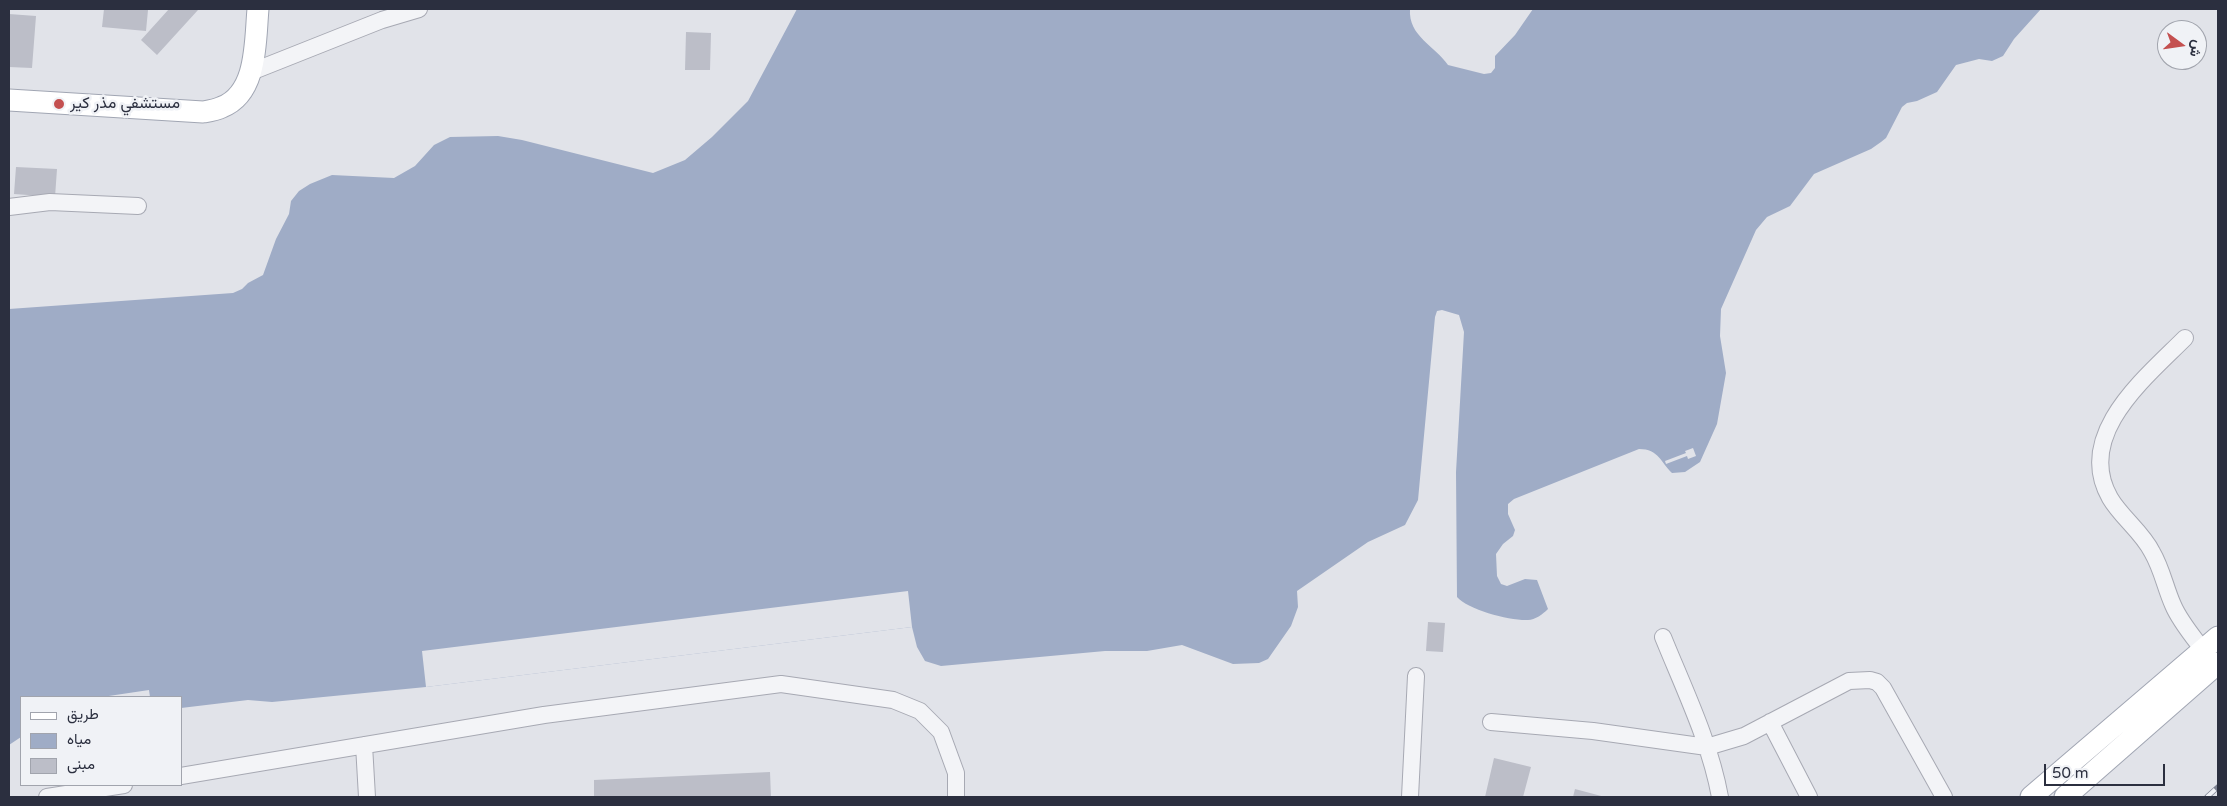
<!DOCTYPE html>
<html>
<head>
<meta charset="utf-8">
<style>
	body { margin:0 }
	#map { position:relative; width:2227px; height:806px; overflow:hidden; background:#e1e3e9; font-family:"Varela Round",Vazirmatn,sans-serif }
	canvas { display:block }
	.frame { position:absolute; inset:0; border:10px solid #2b2f3f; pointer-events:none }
	.legend { position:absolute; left:20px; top:696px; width:162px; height:90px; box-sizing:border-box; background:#f0f2f6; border:1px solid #a1a4ad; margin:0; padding:6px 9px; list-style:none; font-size:15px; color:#2b2f3f }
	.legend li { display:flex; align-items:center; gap:10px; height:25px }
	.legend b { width:25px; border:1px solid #a1a4ad }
	.north { position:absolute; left:2157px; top:20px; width:50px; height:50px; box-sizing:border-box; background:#f0f2f6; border:1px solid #a1a4ad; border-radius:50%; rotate:104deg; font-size:14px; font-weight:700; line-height:20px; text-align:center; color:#2b2f3f }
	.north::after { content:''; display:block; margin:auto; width:18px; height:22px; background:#c45050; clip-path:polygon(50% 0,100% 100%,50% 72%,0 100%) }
	.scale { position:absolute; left:2044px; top:764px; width:121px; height:22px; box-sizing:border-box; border:2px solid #2b2f3f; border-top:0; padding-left:6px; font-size:15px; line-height:18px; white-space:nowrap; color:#2b2f3f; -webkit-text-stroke:4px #f0f2f6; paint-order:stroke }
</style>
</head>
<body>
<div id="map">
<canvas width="2227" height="806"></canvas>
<div class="frame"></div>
<ul class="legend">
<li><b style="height:6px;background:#fff"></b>طريق</li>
<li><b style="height:14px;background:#9facc6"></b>مياه</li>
<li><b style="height:14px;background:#bcbec8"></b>مبنى</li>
</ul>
<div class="north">ش</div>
<div class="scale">50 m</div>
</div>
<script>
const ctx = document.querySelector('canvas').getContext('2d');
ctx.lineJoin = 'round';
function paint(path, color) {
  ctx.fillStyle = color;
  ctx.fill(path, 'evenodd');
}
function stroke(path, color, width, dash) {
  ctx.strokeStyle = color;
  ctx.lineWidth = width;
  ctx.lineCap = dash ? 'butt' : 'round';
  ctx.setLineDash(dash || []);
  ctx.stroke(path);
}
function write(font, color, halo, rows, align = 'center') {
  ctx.font = font + ' "Varela Round",Vazirmatn,sans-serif';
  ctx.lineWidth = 5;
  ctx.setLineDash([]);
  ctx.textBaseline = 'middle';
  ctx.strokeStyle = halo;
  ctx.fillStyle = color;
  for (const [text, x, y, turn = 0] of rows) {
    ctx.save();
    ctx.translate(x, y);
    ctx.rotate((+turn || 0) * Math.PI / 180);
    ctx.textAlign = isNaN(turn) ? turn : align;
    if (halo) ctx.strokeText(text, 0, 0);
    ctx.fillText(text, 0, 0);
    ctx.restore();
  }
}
paint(new Path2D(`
	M797,9H1410C1408,36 1435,46 1448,65L1484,74L1491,73L1495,68V56L1515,35L1533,9H2041L2014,39L2003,56L1992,61L1979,59L1956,65L1937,92L1917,101L1907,103L1902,107L1886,138L1881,142L1871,149L1814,174L1790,206L1767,217L1756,230L1721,309L1720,336L1726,373L1717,424L1700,462L1685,472L1672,473C1661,463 1659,449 1639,449L1514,499L1508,504V514L1515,530L1513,536L1503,544L1496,554L1497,576L1501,584L1507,586L1525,579L1537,580L1548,609C1543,614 1535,620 1528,620C1511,621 1468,610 1457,597L1456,472L1464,332L1459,315L1442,310L1437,311L1435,317L1418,500L1405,525L1368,542L1297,591L1298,607L1291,626L1268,659L1259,663L1233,664L1182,645L1147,651H1105L941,666L925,661L917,647L912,627L426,687L272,702L248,700L181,708V697H21V737L9,745V309L233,293L242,289L248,283L263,275L276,239L289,214L291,201L299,191L310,184L332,175L394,178L415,166L434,145L450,137L498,136L522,140L653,173L685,160L712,137L748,101Z`), '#9facc6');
paint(new Path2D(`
	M1693,448L1696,456L1688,459L1687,456L1666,464L1665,461L1686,453L1685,451Z
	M908,591L912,627L426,687L422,651Z
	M149,690L150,697H102Z`), '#e1e3e9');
paint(new Path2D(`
	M104,9L148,10L146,31L102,27Z
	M169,9L198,10L157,55L141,40Z
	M9,14L36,16L32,68L9,67Z
	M686,32L711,33L710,70H685Z
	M16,167L57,169L55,197L14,194Z
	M1428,622L1445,623L1443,652L1426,651Z
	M1494,758L1531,767L1523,797H1485Z
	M770,772L771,797H594V780Z
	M1575,789L1605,797H1573Z`), '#bcbec8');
const minor = new Path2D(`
	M251,72L382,20L419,9
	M9,207L50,202L138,206
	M2185,338C2145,378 2074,435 2110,498C2121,517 2142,532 2152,552C2162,569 2165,587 2173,605C2181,624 2197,641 2209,658
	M1663,637C1684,689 1710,742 1720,797
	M1491,722L1593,731L1707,747L1744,736L1849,681L1870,680L1877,682L1883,688L1944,797
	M1770,722L1809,797
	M364,745L367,797
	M181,776L544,715L781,684L893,700L920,711L941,732L956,773V797
	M47,797L124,785
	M1410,797L1416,676`);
const major = new Path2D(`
	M9,100L203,112C209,111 216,110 222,107C258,93 255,40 258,9
	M2031,797L2218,637
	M2065,797L2218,663`);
stroke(minor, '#a7a9b3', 18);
stroke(major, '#a1a6b3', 23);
stroke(minor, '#f3f4f7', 16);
stroke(major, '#fff', 21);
const rail = new Path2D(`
	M2207,797L2218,787`);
stroke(rail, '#7c8191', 5.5);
stroke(rail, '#f0f2f6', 4, [11]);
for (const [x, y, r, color] of [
	[59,104,6,"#c45050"]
]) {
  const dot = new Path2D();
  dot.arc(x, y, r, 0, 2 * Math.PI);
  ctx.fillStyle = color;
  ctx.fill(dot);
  stroke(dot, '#f0f2f6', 2);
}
write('16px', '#2b2f3f', '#f0f2f6', [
	["مستشفي مذر كير",70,104]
], 'left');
</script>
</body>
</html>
